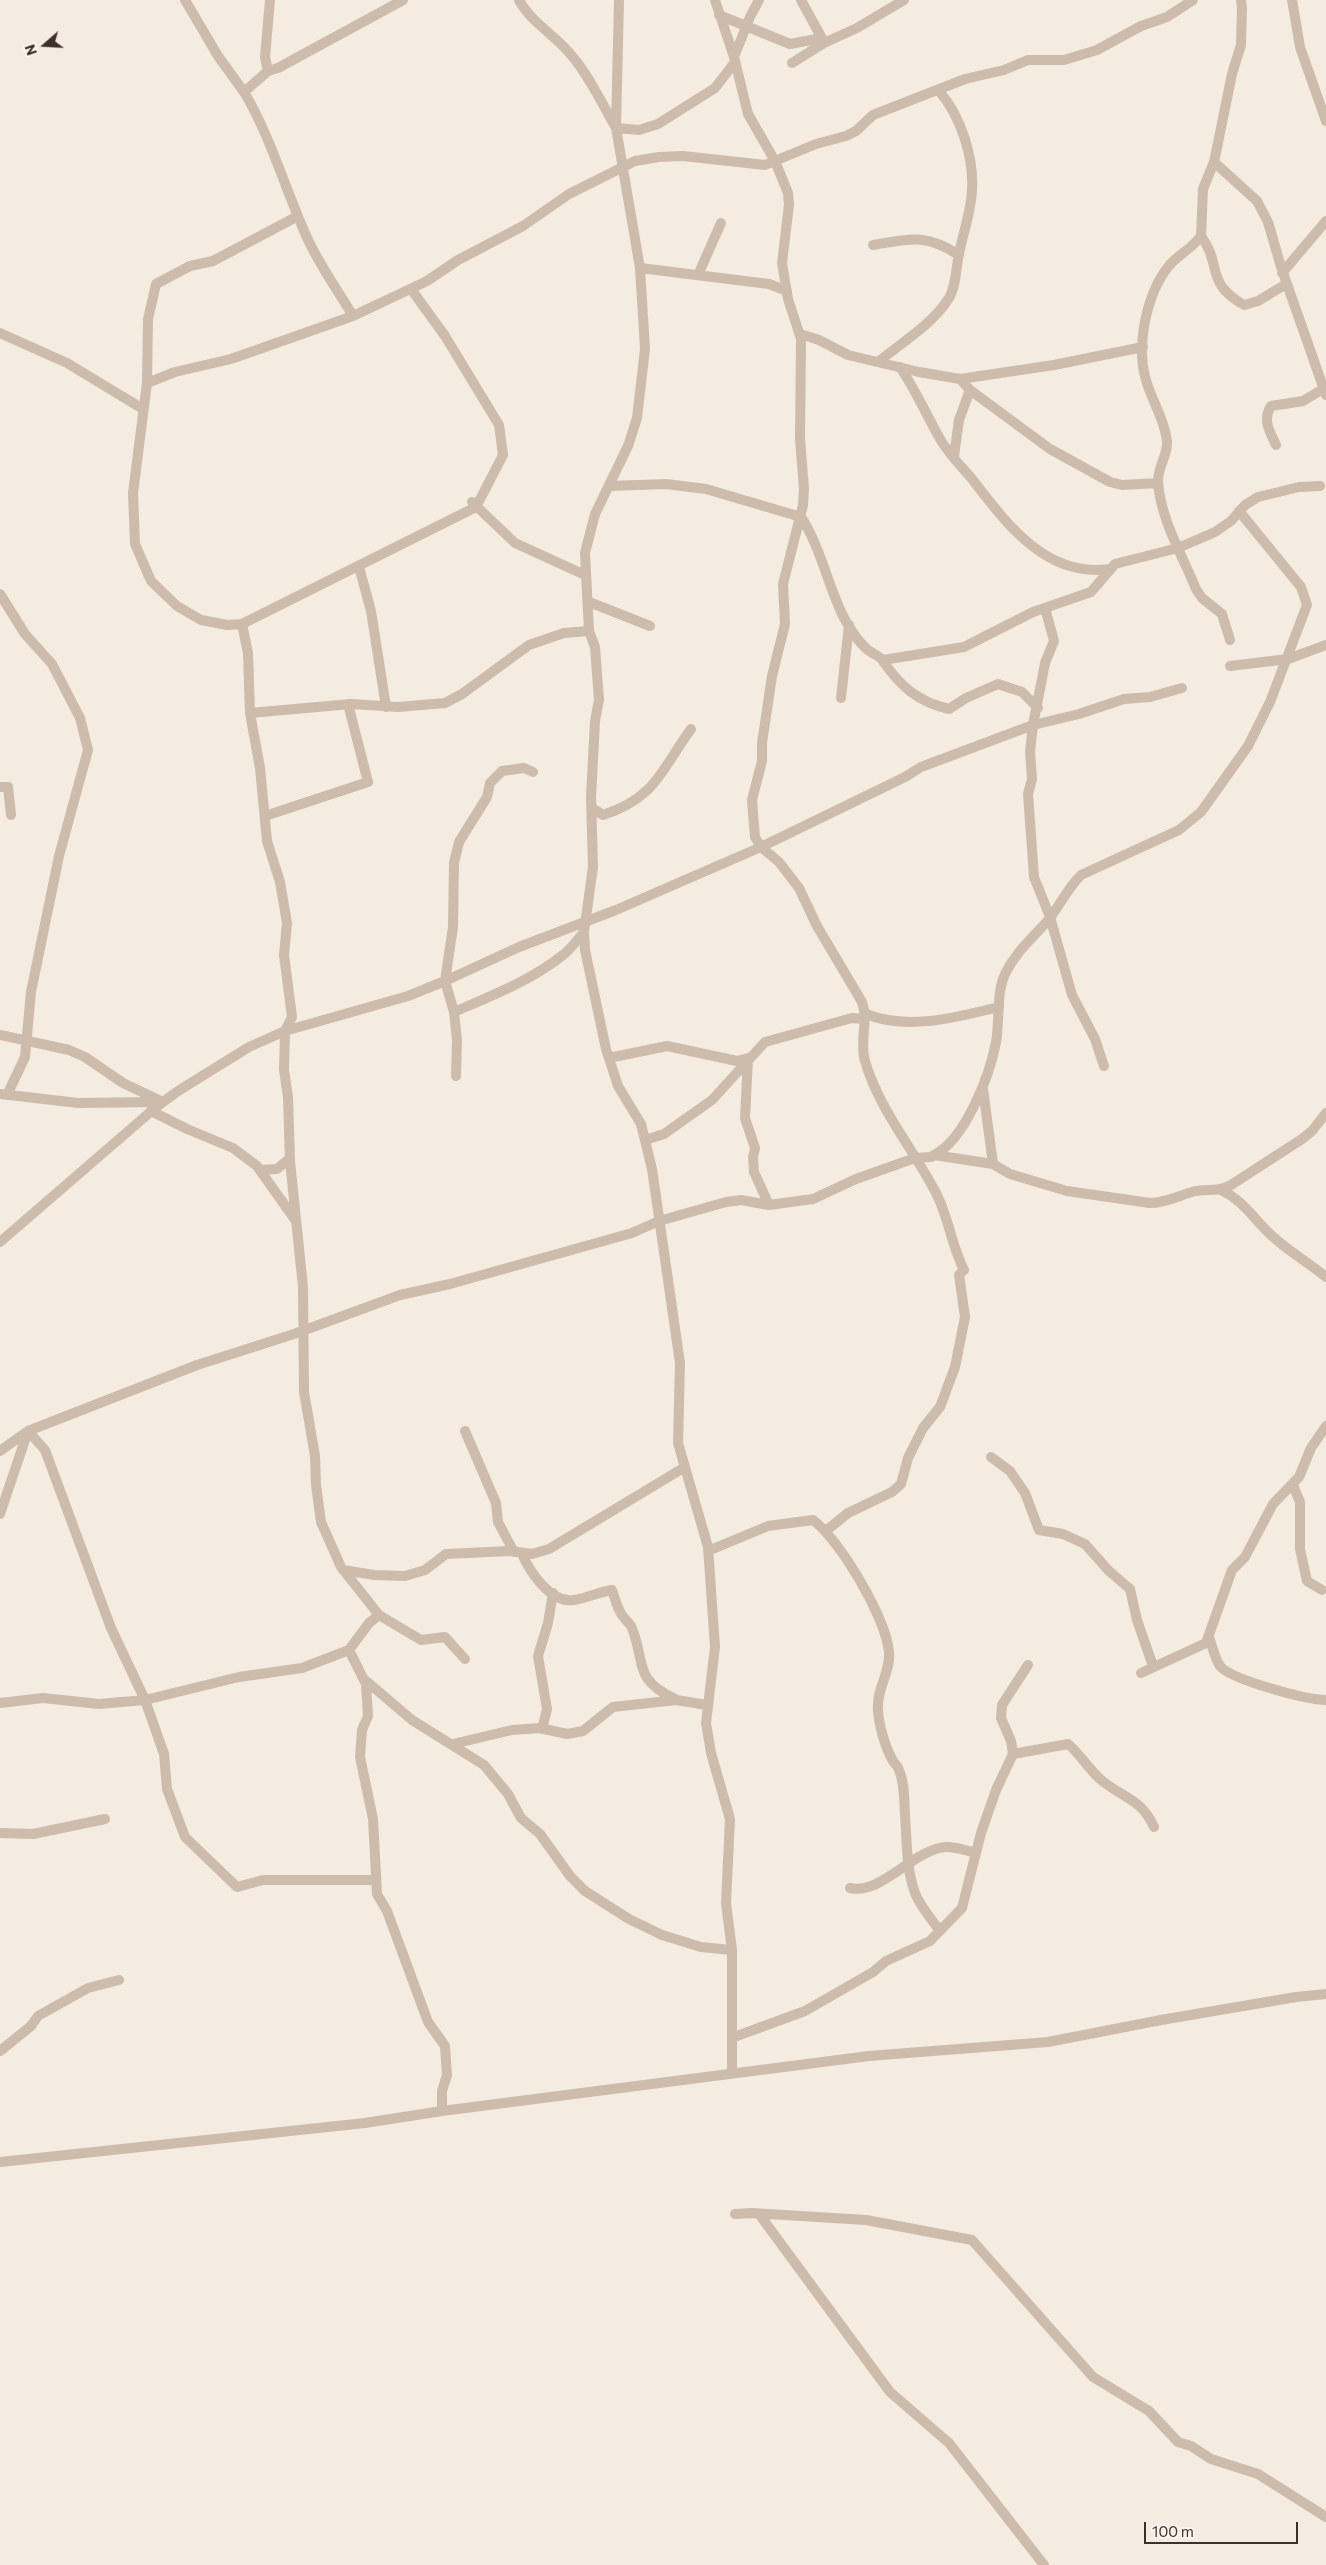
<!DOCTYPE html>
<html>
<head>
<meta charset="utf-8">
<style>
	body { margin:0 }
	#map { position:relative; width:1326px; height:2565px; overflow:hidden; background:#f4ebe1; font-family:Commissioner,sans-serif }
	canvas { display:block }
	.north { position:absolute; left:20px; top:20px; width:50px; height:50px; -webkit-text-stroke:4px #fbf5ee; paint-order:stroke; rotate:251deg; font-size:14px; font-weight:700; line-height:20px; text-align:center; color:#3b302b }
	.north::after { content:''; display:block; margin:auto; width:18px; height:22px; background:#3b302b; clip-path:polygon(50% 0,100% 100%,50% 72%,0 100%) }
	.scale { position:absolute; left:1144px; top:2522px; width:154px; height:22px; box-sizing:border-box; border:2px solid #3b302b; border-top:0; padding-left:6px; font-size:15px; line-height:18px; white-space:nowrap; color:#3b302b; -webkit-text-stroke:4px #fbf5ee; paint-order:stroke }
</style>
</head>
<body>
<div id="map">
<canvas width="1326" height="2565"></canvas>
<div class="north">N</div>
<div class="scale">100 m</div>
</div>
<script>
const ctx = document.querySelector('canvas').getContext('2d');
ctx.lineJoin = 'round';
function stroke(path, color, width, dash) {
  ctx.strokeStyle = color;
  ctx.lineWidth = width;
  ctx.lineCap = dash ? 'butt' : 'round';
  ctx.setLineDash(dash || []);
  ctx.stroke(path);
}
stroke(new Path2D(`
	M185,0L218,56L244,92
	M270,0L265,57L268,71L244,92C269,133 285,188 305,233C317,262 337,289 353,316
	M519,0C532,24 556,35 572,56C590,77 602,104 616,128L639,130L658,124L715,88L735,62
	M619,0L616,128L640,268L645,349L637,418L628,446L595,514L585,553L589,631L595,647L599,700L595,721L591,797L593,867L584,932L585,950L606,1049L618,1086L641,1124L652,1169L680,1363L678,1443L708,1547L715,1647L706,1723L711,1753L730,1819L726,1903L732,1950V2073
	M715,0L734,57L748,114L775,161L788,193L789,205L782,263L788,299L801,339L800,439L804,489L803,505L783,584L785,624L772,676L762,743V761L752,800L755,837L761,847L779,862L799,888L817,926L862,1002C869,1021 859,1041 865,1061C880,1112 914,1149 937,1195C949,1219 952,1247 964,1270L959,1275L965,1317L955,1367L940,1407L923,1428L908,1458L901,1484L892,1492L848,1513L827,1530
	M801,0L824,42
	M1292,0L1300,47L1326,121
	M719,15L790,44L822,38
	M734,57L750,17L759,0
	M792,63L824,43L857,28L904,0
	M268,71L278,68L403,0
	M1214,162L1257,201L1268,222L1281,267L1326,395
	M298,216L213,261L190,266L156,284L148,319L147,383L133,493L135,544L151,581L177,606L201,620L227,625L242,624L476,507L503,455L499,425L445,336L411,289
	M1201,236C1223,266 1204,282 1244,305L1258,301L1286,284
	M873,245C910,239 925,233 959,255
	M640,268L769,284L787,291
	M1282,273L1326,221
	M698,275L721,223
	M0,333L67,363L143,409
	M800,334L819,340L848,355L919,372L960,379L1054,365L1143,347
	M878,362C902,342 932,325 949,298C956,287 956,267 959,254C963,233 971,212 972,190C974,158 961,116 939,91
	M900,367C915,389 926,414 939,437C947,452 961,466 972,479C1006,523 1046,578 1109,569
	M960,379L970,390L1050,449L1110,482L1122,485L1158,483
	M147,383L175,372L231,359L353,316L427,281L458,260L523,226L569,194L635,161L659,157L683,156L765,165L816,144L846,136L856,131L873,115L965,79L1004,70L1028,60H1064L1097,50L1141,26L1167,17L1193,0
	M1276,445C1270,432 1262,420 1271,406L1303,401L1323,389
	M954,456L959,420L970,390
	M609,486L666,484L706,489L801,517C821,548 827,583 843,616C849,627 858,642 868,650C873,654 880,656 883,661C900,686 918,702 949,709L966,698L998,684L1022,692L1038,708
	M472,502L515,543L585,575
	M359,567L371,611L386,707
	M0,594L25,634L52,664L80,718L88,750L59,856L31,992L25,1057L7,1095
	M589,602L650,626
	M1045,608L1054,641L1045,663L1033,725L1030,751L1032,779L1028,794L1034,877L1050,917L1072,995L1095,1039L1104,1066
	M242,624L248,653L250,713L260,768L267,841L280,882L287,923L284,955L292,1017L285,1031L284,1070L288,1097L290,1161L303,1287L304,1392L315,1456L316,1485L321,1522L341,1567L379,1615L421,1640L445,1637L465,1659
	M1230,640L1222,614L1202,598L1196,589C1182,554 1161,521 1158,482C1157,468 1168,456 1167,441C1164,417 1152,402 1146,380C1136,347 1146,295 1168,267C1177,255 1192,249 1201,236L1203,189L1214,162L1232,74L1241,45L1242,8L1241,0
	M883,660L964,647L1033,612L1091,592L1115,564L1178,548L1215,532L1231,521L1245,505L1258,497L1299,487L1320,486
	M1230,666L1288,659L1326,645
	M841,698L849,625
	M250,713L351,704L398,707L445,703L462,694L529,645L564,633L589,631
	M0,787H8L11,815
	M592,808L603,815C656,798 661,770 691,729
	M265,816L368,782L348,704
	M454,1012C491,996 532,980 563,955C571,949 577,940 584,932
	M866,1014C908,1031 957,1017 999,1007
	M0,1035L69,1050L85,1057L123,1083L163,1102
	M609,1058L667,1046L737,1061L748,1058L745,1118L755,1148L753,1157L754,1172L769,1205
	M456,1076L457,1040L454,1012L445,981L453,927L454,863L459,842L487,797L490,783L502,771L524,768L533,772
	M983,1089L993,1164
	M1,1094L78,1103L158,1102
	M151,1111L187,1129L233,1148L257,1166L296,1221
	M645,1140L664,1134L712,1100L765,1042L852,1018L865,1019
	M934,1155C965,1140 990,1075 996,1042C1000,1020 996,994 1005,974C1016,951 1034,937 1050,918C1061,903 1068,888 1081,875L1179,830L1201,812L1248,746L1270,702L1307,605L1301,587L1239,511
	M260,1170L277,1169L290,1158
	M1221,1190C1242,1200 1251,1215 1267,1231C1284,1249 1307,1261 1326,1277
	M0,1242L155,1108L178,1091L249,1047L285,1031L408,996L445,981L519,947L616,910L761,847L905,777L921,767L1033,725L1079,714L1124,699L1150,697L1182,688
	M465,1431L496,1503L498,1522L514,1552
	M0,1451L28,1431L45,1450L111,1628L145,1700L164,1754L167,1789L185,1837L237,1887L263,1880H375
	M991,1457L1010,1471L1025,1493L1039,1530L1063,1534L1085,1544L1109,1571L1130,1589L1137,1620L1153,1666
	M1293,1485L1300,1502V1549L1307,1581L1322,1590
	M0,1514L28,1431L197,1365L294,1334L400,1295L450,1284L632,1233L659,1221L726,1202L741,1200L769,1205L813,1199L856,1179L915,1158L931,1157L934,1155L993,1164L1010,1174L1067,1191L1150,1203C1165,1203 1178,1196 1192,1192C1207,1188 1216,1193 1231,1185L1302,1139L1312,1131L1326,1113
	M708,1551L768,1526L813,1520C840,1540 886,1618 889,1652C891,1672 876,1689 878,1710C879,1726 885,1747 893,1761C895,1764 898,1766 899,1770C905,1784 904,1800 905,1815C907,1840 906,1869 915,1893C920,1906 932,1920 940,1931
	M522,1554C530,1572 551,1604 574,1600C587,1598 599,1592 612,1590C615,1598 617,1608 622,1615C625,1620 630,1623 632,1628C646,1664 633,1679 675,1699
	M343,1570L374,1575L405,1576L425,1570L446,1554L510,1551L532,1554L549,1549L685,1467
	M1209,1637C1212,1645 1215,1659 1220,1666C1231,1680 1308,1700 1326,1700
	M349,1650L366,1684L368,1716L362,1730L360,1757L373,1819L377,1894L387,1911L428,2022L445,2046L447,2075L442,2091V2111
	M1141,1673L1206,1643L1232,1570L1245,1557L1273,1504L1299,1477L1311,1448L1326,1426
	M365,1680L412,1720L484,1765L508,1794L521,1818L540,1834L570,1876L585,1891L629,1919L662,1935L701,1947L732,1950
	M0,1703L43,1698L99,1704L145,1700L239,1677L302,1668L349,1650L369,1623L379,1615
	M542,1729L547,1709L538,1656L548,1623L553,1593
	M453,1744L512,1730L540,1728L567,1734L583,1731L613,1707L676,1700L707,1705
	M1013,1754L1068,1744C1080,1754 1088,1768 1100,1779C1122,1798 1141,1798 1154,1827
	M0,1833L33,1834L105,1819
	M850,1888C882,1895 911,1851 945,1847C955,1846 967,1851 976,1853
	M734,2037L805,2011L873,1972L886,1961L930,1941L962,1908L981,1833L996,1790L1013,1754L1011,1741L1001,1718L1002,1705L1028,1665
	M0,2051L31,2026L38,2016L88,1988L119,1980
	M0,2162L365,2123L442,2111L869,2056L1048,2042L1161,2020L1296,1997L1326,1994
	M735,2214L752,2213L866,2220L972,2240L1093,2377L1149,2411L1178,2442L1191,2446L1211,2459L1258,2474L1326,2517
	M759,2214L890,2392L949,2443L1044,2565`), '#cdbbac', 10);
</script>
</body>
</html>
